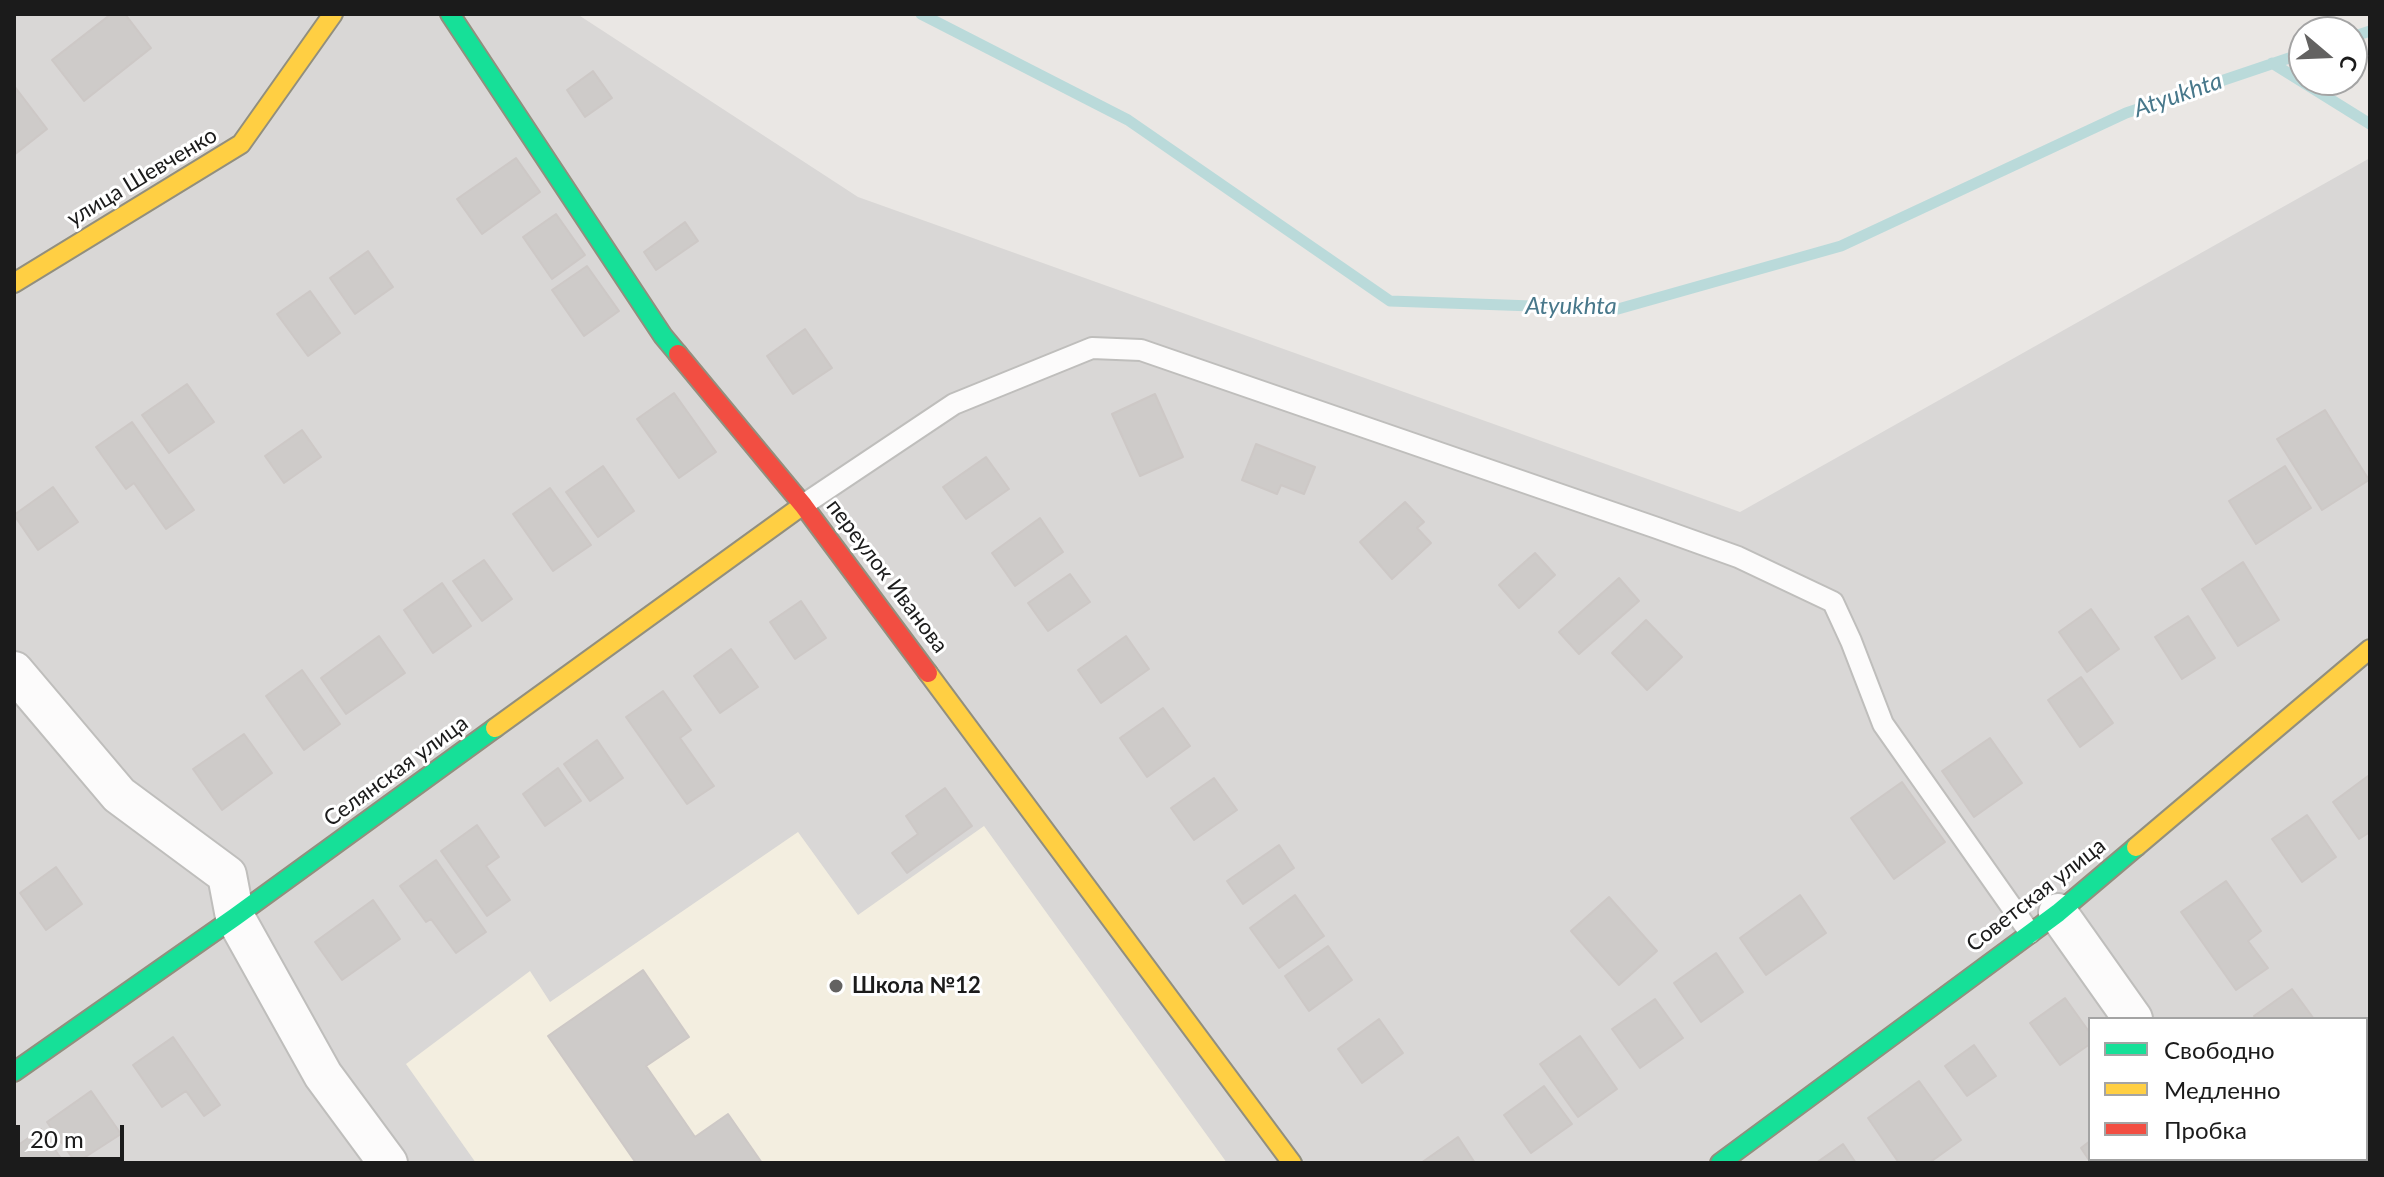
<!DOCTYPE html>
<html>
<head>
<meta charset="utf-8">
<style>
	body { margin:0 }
	#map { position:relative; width:2384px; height:1177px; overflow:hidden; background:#eae7e4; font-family:Lato,sans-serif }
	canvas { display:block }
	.frame { position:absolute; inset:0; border:16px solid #1b1b1b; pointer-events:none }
	.legend { position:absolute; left:2088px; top:1017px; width:280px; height:144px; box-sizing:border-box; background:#fff; border:2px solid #a4a4a4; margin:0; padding:10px 14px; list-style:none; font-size:24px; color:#1b1b1b }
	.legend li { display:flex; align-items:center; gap:16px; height:40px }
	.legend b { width:40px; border:2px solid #a4a4a4 }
	.north { position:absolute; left:2288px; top:16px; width:80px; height:80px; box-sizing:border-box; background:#fff; border:2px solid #a4a4a4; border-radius:50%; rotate:109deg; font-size:22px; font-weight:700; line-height:32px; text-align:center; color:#1b1b1b }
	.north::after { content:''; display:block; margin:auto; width:28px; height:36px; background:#636261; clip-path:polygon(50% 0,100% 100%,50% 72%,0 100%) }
	.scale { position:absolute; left:16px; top:1125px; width:108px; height:36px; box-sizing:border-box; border:4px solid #1b1b1b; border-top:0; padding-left:10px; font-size:24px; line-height:28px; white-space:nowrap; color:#1b1b1b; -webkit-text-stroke:6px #fff; paint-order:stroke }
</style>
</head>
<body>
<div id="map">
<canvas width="2384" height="1177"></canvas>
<div class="frame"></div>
<ul class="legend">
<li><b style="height:10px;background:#16e098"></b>Свободно</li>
<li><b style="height:10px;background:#ffcf43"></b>Медленно</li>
<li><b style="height:10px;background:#f24e42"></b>Пробка</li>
</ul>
<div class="north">С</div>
<div class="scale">20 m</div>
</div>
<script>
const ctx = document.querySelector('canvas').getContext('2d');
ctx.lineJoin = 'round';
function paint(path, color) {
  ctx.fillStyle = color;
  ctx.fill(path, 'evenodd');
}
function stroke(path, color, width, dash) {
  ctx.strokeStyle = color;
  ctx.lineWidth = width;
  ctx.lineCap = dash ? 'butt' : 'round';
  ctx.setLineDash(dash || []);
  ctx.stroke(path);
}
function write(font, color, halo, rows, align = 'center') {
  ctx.font = font + ' Lato,sans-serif';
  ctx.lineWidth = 6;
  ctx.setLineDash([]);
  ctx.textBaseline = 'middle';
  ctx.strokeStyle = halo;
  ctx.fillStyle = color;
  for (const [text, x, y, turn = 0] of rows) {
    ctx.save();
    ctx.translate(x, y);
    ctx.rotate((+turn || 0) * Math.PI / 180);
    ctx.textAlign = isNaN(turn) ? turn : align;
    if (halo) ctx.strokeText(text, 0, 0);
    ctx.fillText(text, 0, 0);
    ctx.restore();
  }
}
paint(new Path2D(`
	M14,14H577L858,197L1740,512L2370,158V1163H14ZM2090,1019H2366V1159H2090Z`), '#d9d7d6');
paint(new Path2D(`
	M984,826L1227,1163H476L406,1064L530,971L550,1002L798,832L858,915Z`), '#f3eee0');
stroke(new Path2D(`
	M921,14L1128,120L1390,301L1618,309L1841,246L2126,113L2304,53
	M2352,37L2370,31
	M2272,63L2370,124
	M2366,1105L2370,1097
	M2320,1163L2322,1159`), '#badada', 11);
const building = new Path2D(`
	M111,14H125L151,48L84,101L52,60Z
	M593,71L612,98L585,117L567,90Z
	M15,87L47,129L14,155V88Z
	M516,158L540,192L482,234L457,199Z
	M556,214L585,255L552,279L523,237Z
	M685,222L698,241L656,270L644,252Z
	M368,251L393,287L355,314L330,278Z
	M587,266L619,311L584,336L552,290Z
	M310,291L340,333L308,356L277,314Z
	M805,329L832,368L793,394L767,356Z
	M187,384L214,422L169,453L142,415Z
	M674,393L716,452L679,478L637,419Z
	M1155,394L1183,457L1140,476L1112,414Z
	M2325,410L2369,480L2322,510L2277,439Z
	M132,422L194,510L166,529L134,483L126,489L96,447Z
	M302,430L321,457L284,483L265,456Z
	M1256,444L1315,467L1304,494L1281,485L1277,494L1242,480Z
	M986,457L1009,489L966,519L943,487Z
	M603,466L634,511L598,537L566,492Z
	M2285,466L2311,508L2256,544L2229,501Z
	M53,487L78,522L38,550L14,515Z
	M550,488L591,545L553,571L513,514Z
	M1405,502L1424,522L1417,528L1431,543L1392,579L1360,542Z
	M1040,518L1063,552L1015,586L992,553Z
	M1535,553L1555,575L1519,608L1499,585Z
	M484,560L512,599L482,621L453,581Z
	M2243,562L2279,620L2238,646L2202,589Z
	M1070,574L1090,602L1048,631L1028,603Z
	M1619,578L1639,601L1579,654L1559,632Z
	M442,583L471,626L433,653L404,610Z
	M801,601L826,638L795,659L770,622Z
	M2091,609L2119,649L2087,672L2059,632Z
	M2188,616L2215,658L2182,679L2155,637Z
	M1646,620L1682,657L1647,690L1612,653Z
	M379,636L405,673L346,714L321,678Z
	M1126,636L1149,669L1101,703L1078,670Z
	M731,649L758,687L720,713L694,676Z
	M302,670L340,724L304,750L266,696Z
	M2081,677L2113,723L2080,747L2048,700Z
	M663,691L691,730L680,738L714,786L687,804L626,717Z
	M1163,708L1190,746L1147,777L1120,738Z
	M244,734L272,773L222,810L193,769Z
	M1990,738L2022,783L1974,817L1942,771Z
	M597,740L623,778L590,801L564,764Z
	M558,768L581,801L545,826L523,794Z
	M2368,776L2370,832L2359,839L2333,802Z
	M1214,778L1237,810L1194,840L1171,808Z
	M1902,782L1945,842L1894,879L1851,818Z
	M945,788L972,826L907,873L892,853L918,834L906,816Z
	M2307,815L2336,857L2302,882L2272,839Z
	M477,825L499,857L486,866L510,900L487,916L441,851Z
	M1279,845L1294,868L1243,904L1227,881Z
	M436,860L486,932L456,953L431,919L426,922L400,886Z
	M56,867L82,904L46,930L20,893Z
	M2226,881L2261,931L2248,941L2268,968L2236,990L2181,912Z
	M1295,895L1324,936L1279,968L1250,928Z
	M1800,895L1826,933L1766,975L1740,938Z
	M1609,897L1657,951L1619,985L1571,931Z
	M373,900L400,939L342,980L315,942Z
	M1328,946L1352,980L1309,1011L1285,976Z
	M1716,953L1743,992L1701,1022L1674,983Z
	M643,970L689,1037L646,1066L695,1137L728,1114L762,1163H636L548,1036Z
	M2292,989L2314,1019H2256L2254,1016Z
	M2065,998L2090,1033V1044L2060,1065L2030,1023Z
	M1655,999L1683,1038L1640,1068L1612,1029Z
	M1379,1019L1403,1053L1362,1083L1338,1049Z
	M1580,1036L1617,1089L1578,1117L1540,1064Z
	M173,1037L220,1105L204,1116L186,1091L162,1107L133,1065Z
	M1974,1045L1996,1076L1967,1096L1945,1066Z
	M1919,1081L1961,1140L1929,1163H1899L1868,1118Z
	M1544,1086L1572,1124L1531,1153L1504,1115Z
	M91,1091L121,1134L76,1163L47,1122Z
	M41,1129L64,1163H14V1148Z
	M1458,1137L1475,1163H1421Z
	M2090,1141V1159H2131L2126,1163H2091L2081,1148Z
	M1843,1144L1856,1163H1816Z`);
paint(building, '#cecbc9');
stroke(building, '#cdc8c6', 2);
const lane = new Path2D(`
	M803,505L954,404L1092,348L1141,350L1657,528L1738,557L1833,602L1851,641L1883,724L2030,933`);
const street = new Path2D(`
	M14,671L119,795L227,875L235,917L323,1075L388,1163
	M2058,913L2133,1019
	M2232,1159L2235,1163`);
const fast = new Path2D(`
	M450,14L663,336L678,354
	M14,1072L235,917L495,728
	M1720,1163L2058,913L2136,847`);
const slow = new Path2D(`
	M14,283L241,144L333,14
	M928,673L1292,1163
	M495,728L803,505
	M2136,847L2370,649`);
const jam = new Path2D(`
	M678,354L803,505L928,673`);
stroke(lane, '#bfbebc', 24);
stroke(street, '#bfbebc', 42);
stroke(fast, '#928f7e', 22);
stroke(slow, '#928f7e', 22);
stroke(jam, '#928f7e', 22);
stroke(lane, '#fcfbfb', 20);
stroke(street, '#fcfbfb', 38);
stroke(fast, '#16e098', 18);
stroke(slow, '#ffcf43', 18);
stroke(jam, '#f24e42', 18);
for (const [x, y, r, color] of [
	[836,986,8,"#636261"]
]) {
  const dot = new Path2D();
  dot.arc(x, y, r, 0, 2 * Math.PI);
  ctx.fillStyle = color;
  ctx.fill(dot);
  stroke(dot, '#fff', 3);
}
write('22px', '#1b1b1b', '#fff', [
	["улица Шевченко",142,177,-31],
	["переулок Иванова",887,576,53],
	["Селянская улица",396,771,-36],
	["Советская улица",2036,895,-38]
]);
write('bold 22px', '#1b1b1b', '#fff', [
	["Школа №12",852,986]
], 'left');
write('italic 24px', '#48788b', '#fff', [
	["Atyukhta",2178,95,-19],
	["Atyukhta",1571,306]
]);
</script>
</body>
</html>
